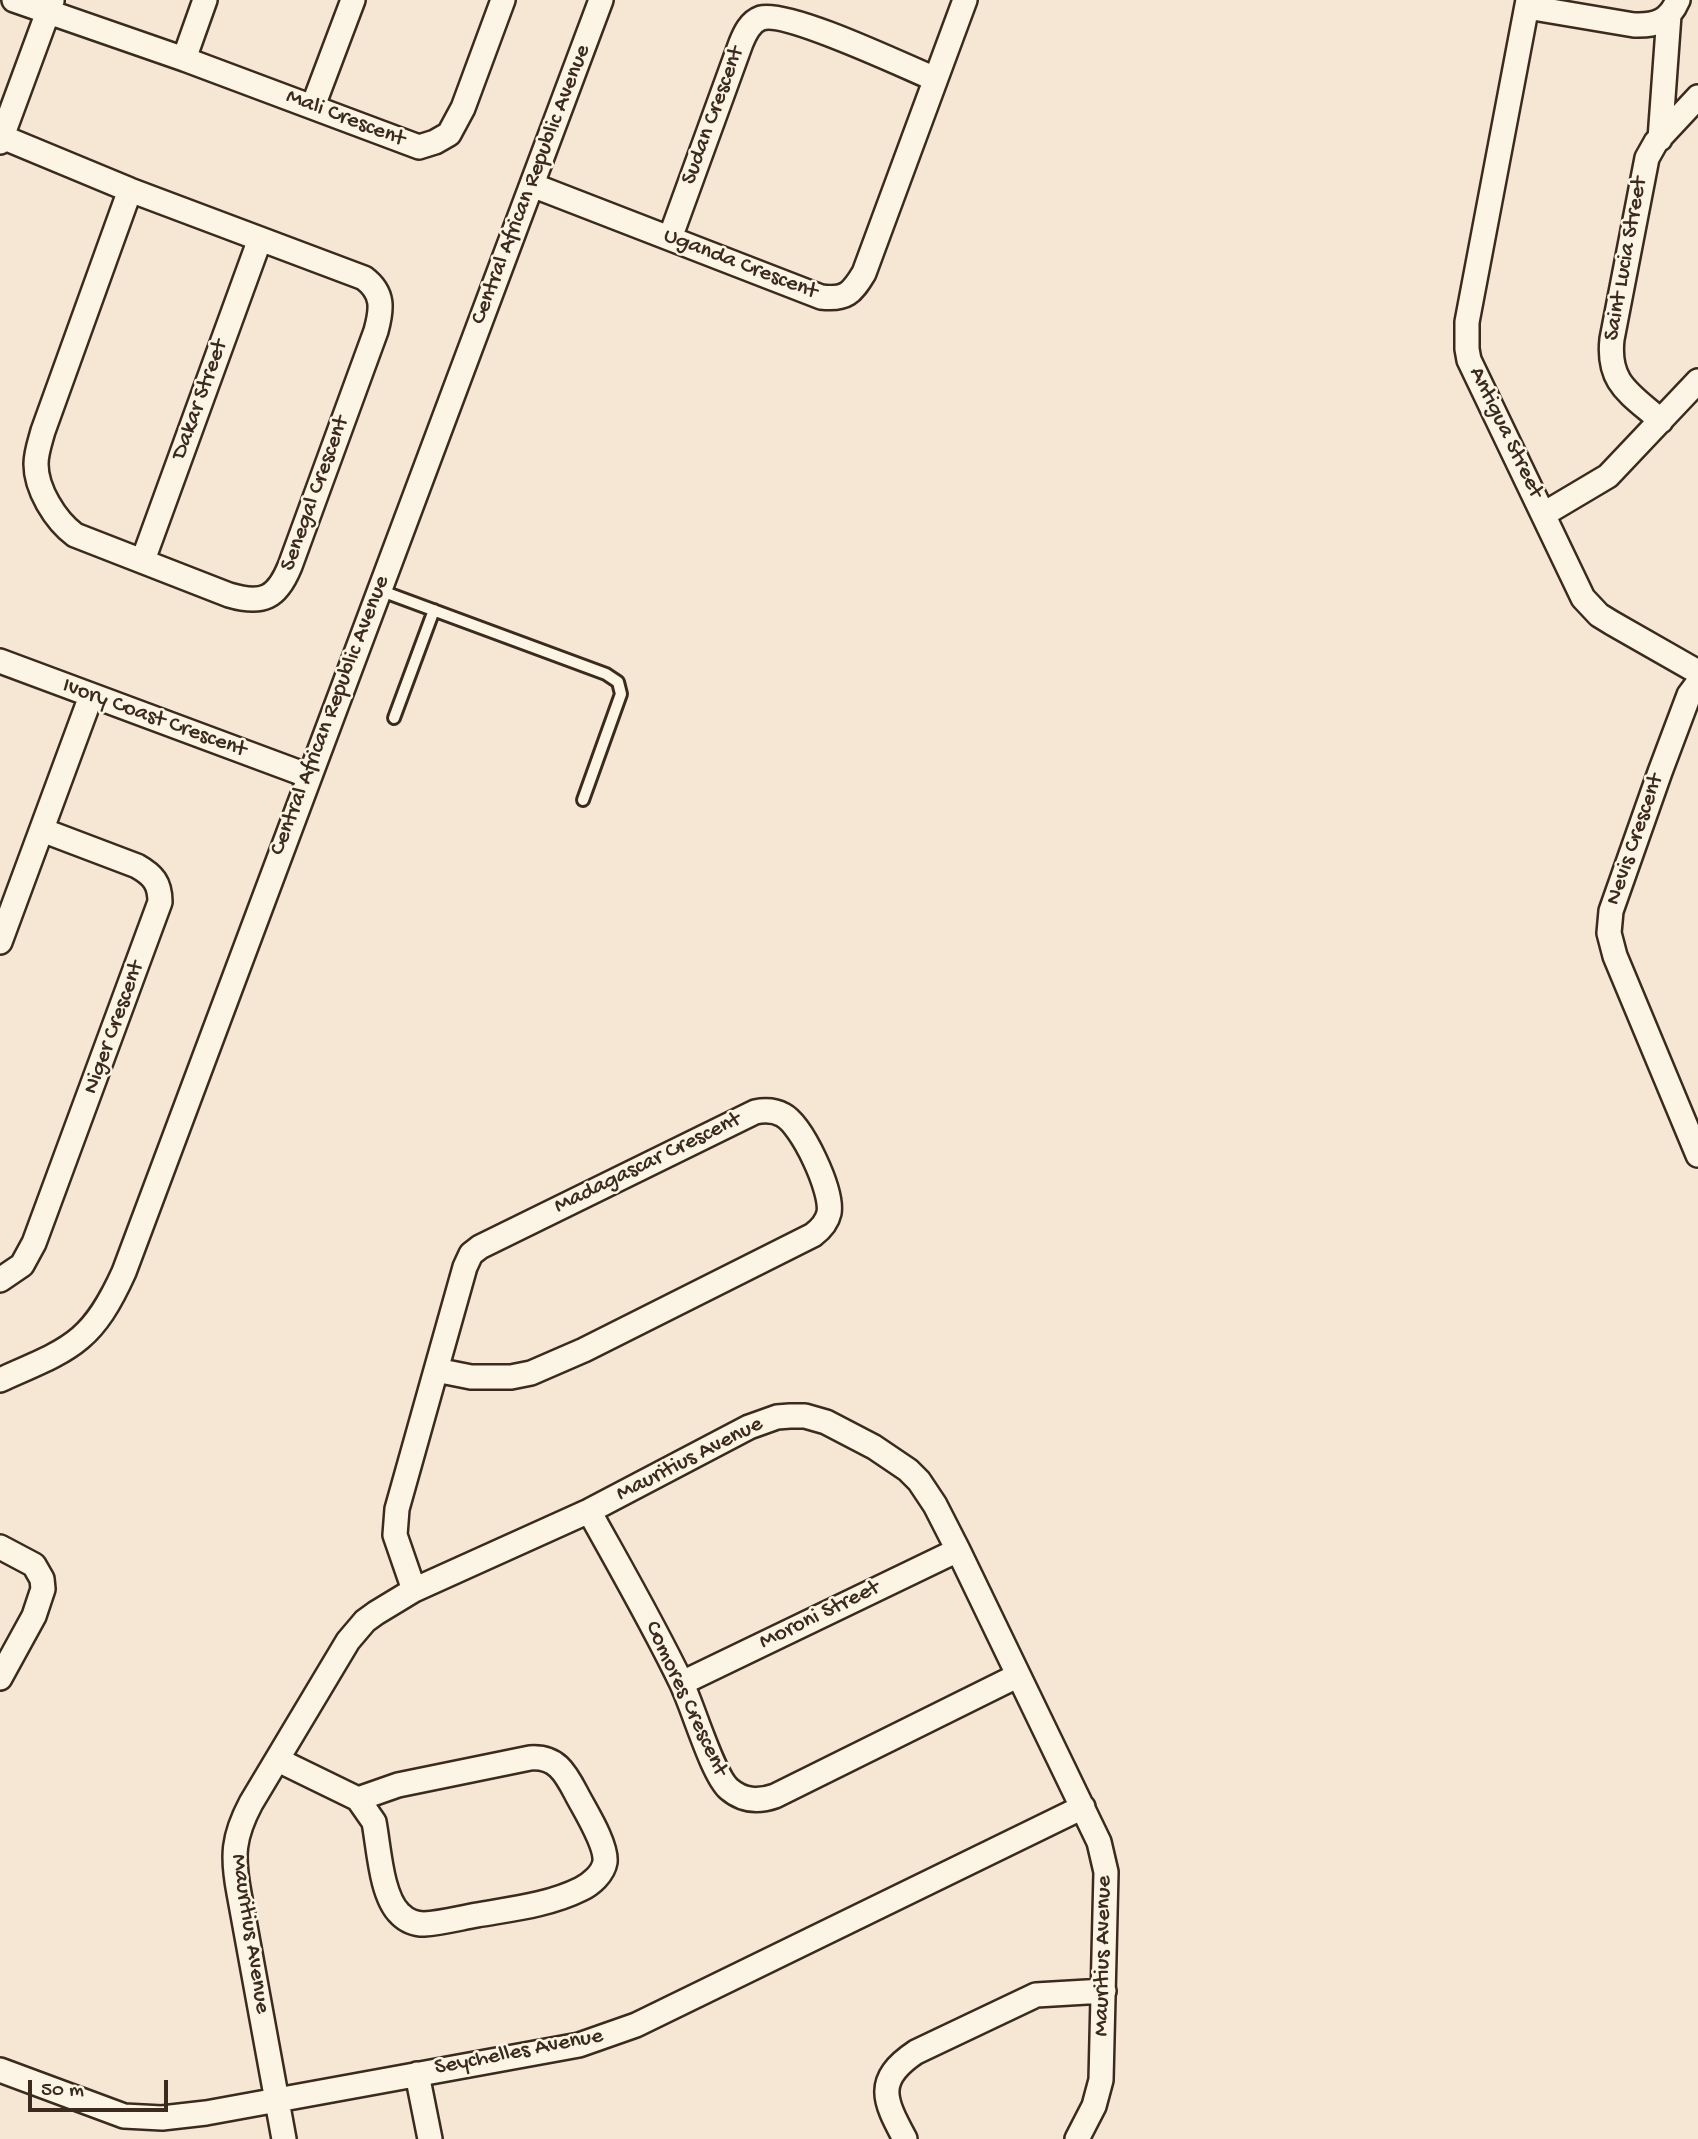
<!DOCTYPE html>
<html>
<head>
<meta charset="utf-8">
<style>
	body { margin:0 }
	#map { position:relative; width:1698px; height:2139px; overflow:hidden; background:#f5e7d3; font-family:"Gochi Hand",sans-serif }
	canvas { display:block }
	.scale { position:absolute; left:28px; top:2080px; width:140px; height:32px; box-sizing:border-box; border:4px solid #3b2a1e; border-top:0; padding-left:9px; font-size:21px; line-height:24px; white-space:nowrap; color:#3b2a1e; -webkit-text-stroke:5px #fcf5e5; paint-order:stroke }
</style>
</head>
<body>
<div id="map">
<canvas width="1698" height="2139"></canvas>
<div class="scale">50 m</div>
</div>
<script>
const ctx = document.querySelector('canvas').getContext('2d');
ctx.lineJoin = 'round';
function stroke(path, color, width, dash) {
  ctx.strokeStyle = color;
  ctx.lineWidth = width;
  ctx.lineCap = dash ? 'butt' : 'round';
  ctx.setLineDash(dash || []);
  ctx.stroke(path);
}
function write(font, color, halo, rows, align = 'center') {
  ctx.font = font + ' "Gochi Hand",sans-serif';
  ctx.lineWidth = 5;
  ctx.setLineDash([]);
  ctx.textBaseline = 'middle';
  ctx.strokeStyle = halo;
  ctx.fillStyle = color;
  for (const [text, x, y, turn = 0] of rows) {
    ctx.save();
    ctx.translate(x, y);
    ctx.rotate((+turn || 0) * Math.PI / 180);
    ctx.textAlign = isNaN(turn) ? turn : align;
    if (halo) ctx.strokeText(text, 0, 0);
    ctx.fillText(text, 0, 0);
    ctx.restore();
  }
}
const service = new Path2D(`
	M379,590L606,674L618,682L621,694L583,800
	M394,718L434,610`);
const minor = new Path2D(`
	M14,0L184,59L419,147L435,142L449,134L463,108L503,0
	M1528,0L1467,322V349L1469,360L1583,598L1599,615L1612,623L1698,672
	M1527,7L1634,25C1656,26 1669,21 1678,0
	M184,59L205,0
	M313,106L353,0
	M2,137L130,190L364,278C384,293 382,309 376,331L290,566C277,598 263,605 229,595L75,535C55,520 36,489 36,464C36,453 40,442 43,431L130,190
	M1660,139L1669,15
	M0,142L52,1
	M532,185L821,297C846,300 852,293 864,273L965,0
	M670,238L741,43C745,33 750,22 761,18C787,10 904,66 935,79
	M1661,421C1631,394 1607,384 1612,339L1647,158L1656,142L1698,97
	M1544,514L1608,476L1698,381
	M143,560L260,239
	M0,661L309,776
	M1698,683L1689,695L1660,772L1611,911L1609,933L1615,956L1698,1155
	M0,942L91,696
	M0,1280L22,1265L34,1243L160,902C160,883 153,875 137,866L42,830
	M0,1380C69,1349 91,1345 124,1272L601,0
	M589,1511C620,1567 653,1624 681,1682C693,1706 712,1774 729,1789C743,1801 758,1802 775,1796L1017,1676
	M0,1547L34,1565L42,1579L43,1589L34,1616L0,1678
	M414,1590L395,1535L397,1509L436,1370L471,1377H511L531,1373L584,1350L813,1235C821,1229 827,1222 829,1213C833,1191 802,1125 783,1115C774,1110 765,1110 755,1112L480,1247L471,1254L465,1267L436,1370
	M682,1683L958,1550
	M278,1760L358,1799L374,1822C379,1848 381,1896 400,1914C406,1920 415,1924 424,1924C441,1923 460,1918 477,1915C511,1909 549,1905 581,1889C591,1884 603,1874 605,1862C607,1844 584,1809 576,1793C565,1772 556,1756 530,1758L398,1785L358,1799
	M0,2070L124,2116L162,2118L206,2113L579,2045L636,2025L1083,1807
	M417,2074L430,2139
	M284,2139L239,1893C232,1856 233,1837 251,1803L348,1641L365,1621L376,1613L414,1590L589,1511L749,1427L777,1417L790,1416H805L826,1422L874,1447L908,1470L919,1481L935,1505L958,1550L1099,1842L1106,1872L1101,2080L1094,2106L1077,2139
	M905,2139C884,2100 874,2080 916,2052L1036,1995L1104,1991`);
stroke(service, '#3b2a1e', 16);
stroke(minor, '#3b2a1e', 28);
stroke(service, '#fcf5e5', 10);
stroke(minor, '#fcf5e5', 23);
write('23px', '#3b2a1e', '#fcf5e5', [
	["Sudan Crescent",714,116,-70],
	["Mali Crescent",345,119,21],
	["Central African Republic Avenue",532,185,-69],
	["Saint Lucia Street",1627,259,-80],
	["Uganda Crescent",740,265,21],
	["Dakar Street",201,400,-70],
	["Antigua Street",1505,433,64],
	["Senegal Crescent",316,494,-70],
	["Central African Republic Avenue",331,716,-69],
	["Ivory Coast Crescent",154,719,20],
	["Nevis Crescent",1636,840,-71],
	["Niger Crescent",115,1028,-70],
	["Madagascar Crescent",648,1164,-26],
	["Mauritius Avenue",690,1460,-27],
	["Moroni Street",820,1616,-26],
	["Comores Crescent",685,1699,65],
	["Mauritius Avenue",249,1934,81],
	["Mauritius Avenue",1104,1956,-89],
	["Seychelles Avenue",519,2053,-11]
]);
</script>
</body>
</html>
